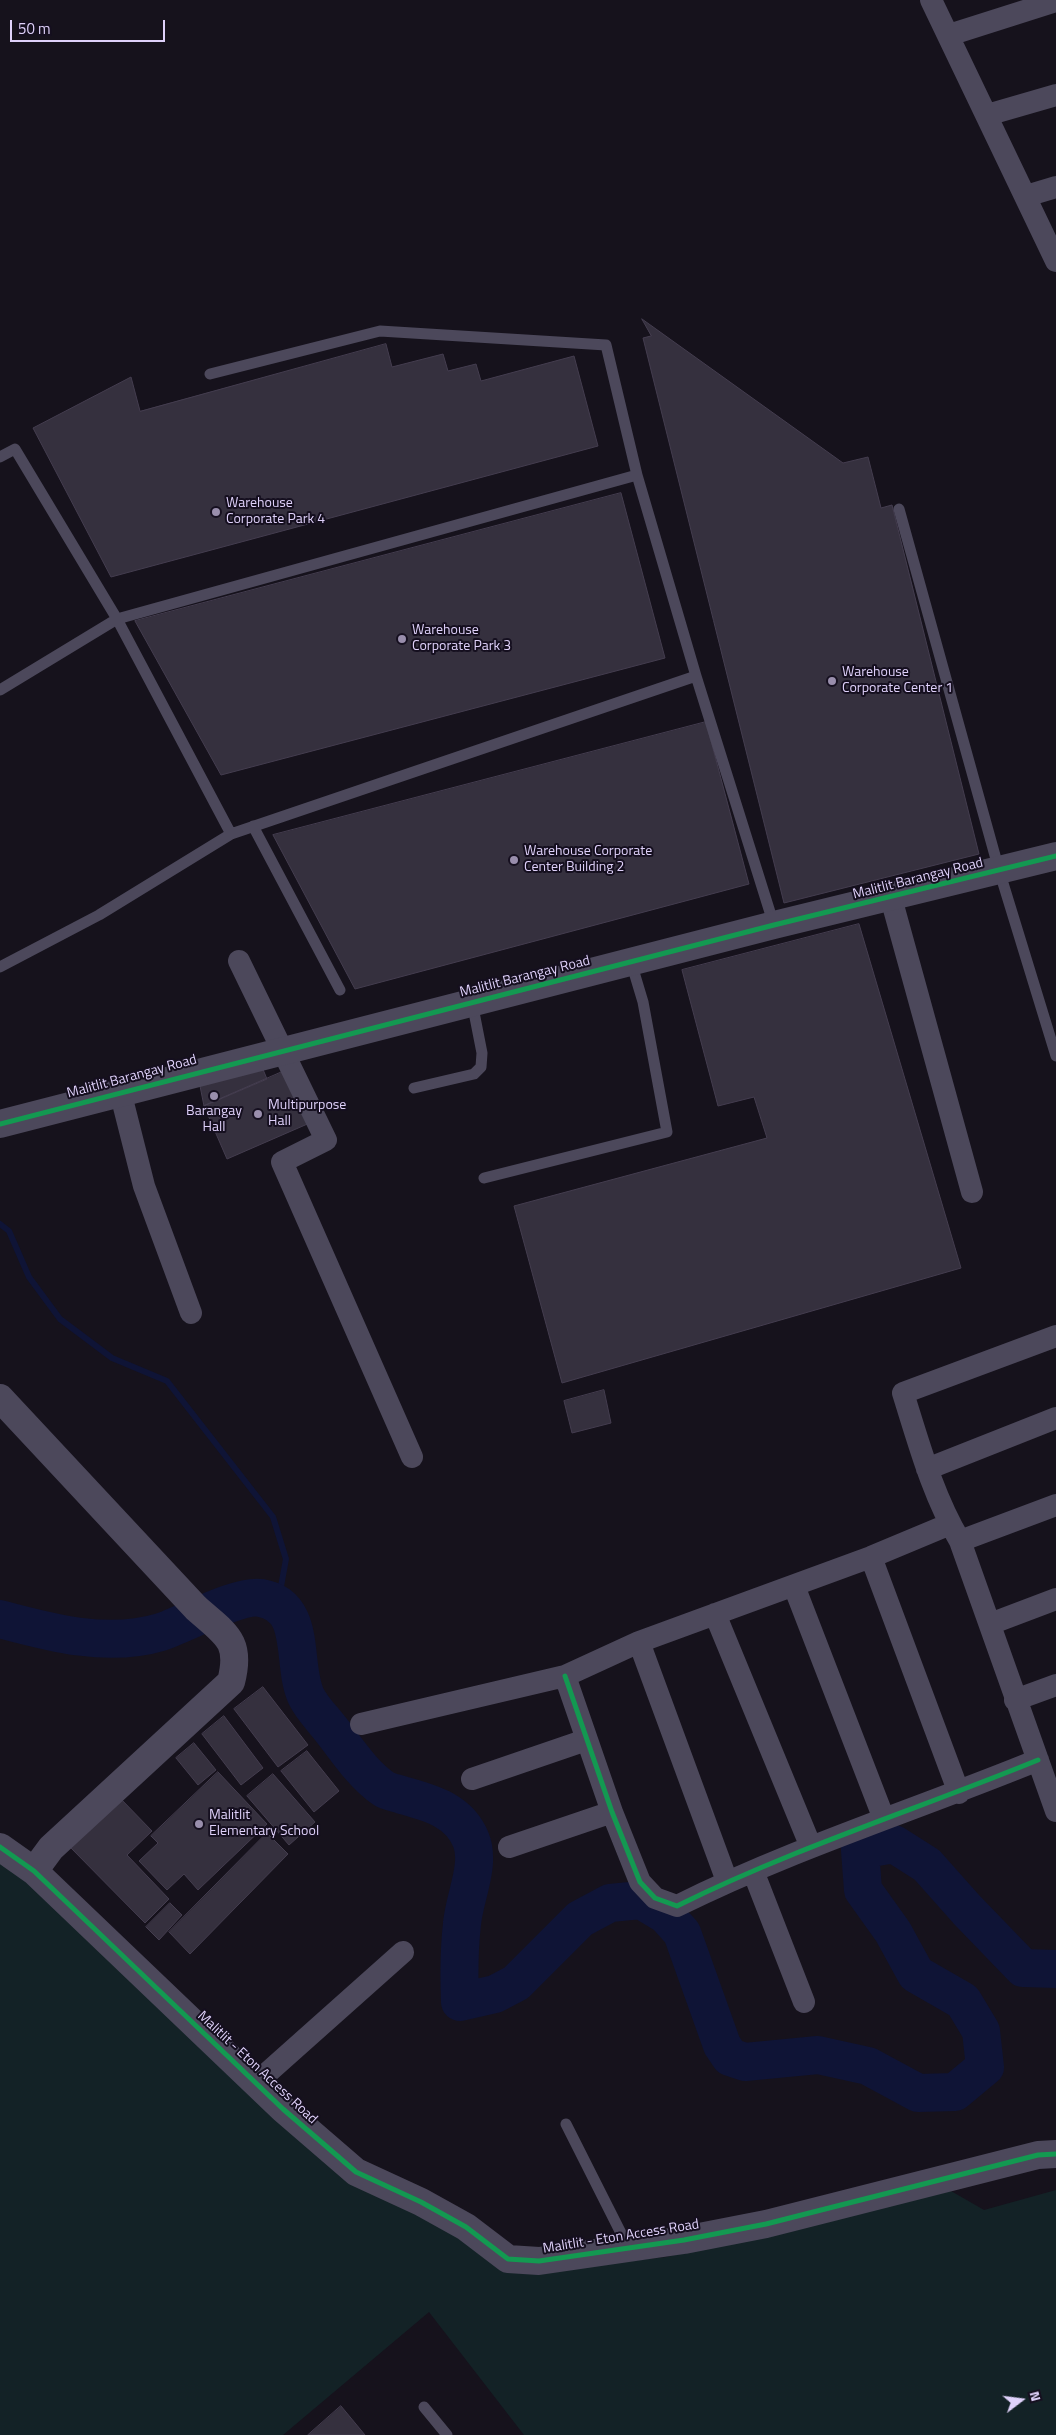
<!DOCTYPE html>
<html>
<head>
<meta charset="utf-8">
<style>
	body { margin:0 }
	#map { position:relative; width:1056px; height:2435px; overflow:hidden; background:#16121c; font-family:"Titillium Web",sans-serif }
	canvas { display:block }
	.north { position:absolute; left:996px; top:2375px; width:50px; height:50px; -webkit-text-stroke:4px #150f1f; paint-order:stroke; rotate:75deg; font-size:14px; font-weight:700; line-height:20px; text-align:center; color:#dfd1fa }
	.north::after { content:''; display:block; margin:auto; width:18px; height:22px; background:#dfd1fa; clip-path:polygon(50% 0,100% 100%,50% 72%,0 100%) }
	.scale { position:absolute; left:10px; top:20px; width:155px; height:22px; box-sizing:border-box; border:2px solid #dfd1fa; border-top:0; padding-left:6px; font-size:15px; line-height:18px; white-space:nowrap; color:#dfd1fa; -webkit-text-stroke:4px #150f1f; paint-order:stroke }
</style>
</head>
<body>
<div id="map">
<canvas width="1056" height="2435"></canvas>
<div class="north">N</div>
<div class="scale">50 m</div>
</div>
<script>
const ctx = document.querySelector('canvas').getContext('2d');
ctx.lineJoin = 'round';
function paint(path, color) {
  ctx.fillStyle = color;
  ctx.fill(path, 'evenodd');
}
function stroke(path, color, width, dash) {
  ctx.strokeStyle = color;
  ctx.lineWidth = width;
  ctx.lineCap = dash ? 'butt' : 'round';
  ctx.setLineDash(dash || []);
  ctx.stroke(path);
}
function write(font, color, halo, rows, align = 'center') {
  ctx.font = font + ' "Titillium Web",sans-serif';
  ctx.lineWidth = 4;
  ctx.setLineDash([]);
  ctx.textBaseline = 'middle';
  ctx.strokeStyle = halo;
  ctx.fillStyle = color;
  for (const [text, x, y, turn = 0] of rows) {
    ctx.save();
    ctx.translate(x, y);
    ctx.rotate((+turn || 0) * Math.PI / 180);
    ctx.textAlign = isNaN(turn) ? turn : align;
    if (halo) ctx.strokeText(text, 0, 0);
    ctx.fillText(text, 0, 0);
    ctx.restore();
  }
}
paint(new Path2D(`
	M0,1851L279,2113L419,2205L505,2270L574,2267L666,2257L951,2191L984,2210L1056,2190V2435H524L429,2312L283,2435H0Z`), '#132226');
stroke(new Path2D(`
	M0,1224L9,1231L29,1277L60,1319L112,1358L167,1381L273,1517L286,1559L278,1603`), '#0f1436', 6);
stroke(new Path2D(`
	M0,1619C52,1633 108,1648 161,1632C185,1624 239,1594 261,1598C308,1606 291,1663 306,1696C311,1707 322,1718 329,1727C346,1748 361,1773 384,1789C389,1792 396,1793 402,1795C430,1803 459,1810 471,1840C481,1865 464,1898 462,1924C459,1950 459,1976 460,2002L495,1994L516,1983L580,1919L610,1903L641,1900L666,1915L682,1933L722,2045L730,2057L745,2062L818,2055L868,2066L918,2093L955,2092L985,2067L981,2031L963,2001L916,1974L893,1932L863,1890L860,1850L894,1844L927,1865L967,1910L1023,1968L1056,1969`), '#0f1436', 38);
const building = new Path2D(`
	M642,319L843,463L868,457L881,508L892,505L979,854L784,903L643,338L651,336Z
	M386,344L392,367L443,354L448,371L476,364L481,381L574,356L598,446L111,577L33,428L131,377L140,411Z
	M621,493L665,658L221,775L135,621Z
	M706,722L749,884L355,989L273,835Z
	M859,924L961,1268L562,1383L514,1206L767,1138L754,1097L718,1106L682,970Z
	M262,1067L267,1079L204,1106L200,1086Z
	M289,1069L312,1122L227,1159L204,1106Z
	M604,1390L611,1423L572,1433L564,1401Z
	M263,1687L308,1745L278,1767L234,1709Z
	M224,1716L263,1768L241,1785L202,1734Z
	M194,1743L216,1770L198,1785L176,1758Z
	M307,1751L339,1791L314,1812L281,1771Z
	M218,1772L267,1824L198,1890L184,1874L167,1890L139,1861L158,1843L151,1836Z
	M273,1774L315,1822L289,1845L247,1796Z
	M119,1797L152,1831L127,1855L169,1899L145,1923L69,1846Z
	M267,1833L288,1854L190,1954L169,1932Z
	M170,1903L182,1915L159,1940L146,1927Z
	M341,2406L365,2435H308Z`);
paint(building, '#35303e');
stroke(building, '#443d4f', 1);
stroke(new Path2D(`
	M210,374L380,331L606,345L637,475L696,676L774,925
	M0,457L15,449L117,619L231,834L99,915L0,967
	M899,509L999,870L1056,1056
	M0,690L117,619L637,475
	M253,826L340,990
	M231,834L696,676
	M414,1088L474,1074L481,1067L482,1053L472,1002
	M484,1178L667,1132L643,1002L631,962
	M566,2124L628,2247
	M424,2407L447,2435`), '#4c485b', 11);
stroke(new Path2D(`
	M931,0L1056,261
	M949,35L1056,1
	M987,115L1056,95
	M1026,196L1056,187
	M891,898L972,1192
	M239,961L326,1140L282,1162L412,1457
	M120,1091L144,1186L191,1313
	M1056,1336L903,1393C919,1444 933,1496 960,1541L1056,1811
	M927,1469L1056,1418
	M960,1541L1056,1505
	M871,1557L959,1793
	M794,1586L884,1819
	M715,1614L811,1847
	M990,1624L1056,1599
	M639,1642L727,1881
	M565,1676L612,1812L640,1882L655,1898L677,1906C794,1848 918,1809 1038,1760
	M1015,1700L1056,1685
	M361,1724L565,1676L639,1642L871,1557L950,1524
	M472,1779L586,1740
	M509,1847L612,1812
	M753,1871L804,2002
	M256,2083L403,1952`), '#4c485b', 22);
stroke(new Path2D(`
	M0,1124L774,925L1056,856
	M0,1398L196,1608C225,1634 242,1640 231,1682L51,1848L34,1871
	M0,1847L34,1871L283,2109L356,2172L421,2202L466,2227L508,2259L539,2261L684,2240L766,2224L1038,2155L1056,2154`), '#4c485b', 28);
stroke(new Path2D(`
	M0,1124L774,925L1056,856
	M565,1676L612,1812L640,1882L655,1898L677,1906C794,1848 918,1809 1038,1760
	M0,1847L34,1871L283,2109L356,2172L421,2202L466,2227L508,2259L539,2261L684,2240L766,2224L1038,2155L1056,2154`), '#139951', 5);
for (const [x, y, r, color] of [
	[216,512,5,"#998eac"],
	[402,639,5,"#998eac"],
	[832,681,5,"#998eac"],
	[514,860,5,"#998eac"],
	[214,1096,5,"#998eac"],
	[258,1114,5,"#998eac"],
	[199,1824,5,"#998eac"]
]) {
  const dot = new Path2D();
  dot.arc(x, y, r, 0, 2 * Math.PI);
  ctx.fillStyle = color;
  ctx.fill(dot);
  stroke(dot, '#150f1f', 2);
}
write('14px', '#dfd1fa', '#150f1f', [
	["Warehouse",226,504],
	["Corporate Park 4",226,520],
	["Warehouse",412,631],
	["Corporate Park 3",412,647],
	["Warehouse",842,673],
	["Corporate Center 1",842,689],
	["Warehouse Corporate",524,852],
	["Center Building 2",524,868],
	["Multipurpose",268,1106],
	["Hall",268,1122],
	["Barangay",214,1112,"center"],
	["Hall",214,1128,"center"],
	["Malitlit",209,1816],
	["Elementary School",209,1832]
], 'left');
write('14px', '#dfd1fa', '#150f1f', [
	["Malitlit Barangay Road",918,879,-14],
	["Malitlit Barangay Road",525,977,-14],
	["Malitlit Barangay Road",132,1077,-15],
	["Malitlit - Eton Access Road",257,2068,43],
	["Malitlit - Eton Access Road",621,2237,-9]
]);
</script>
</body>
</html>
